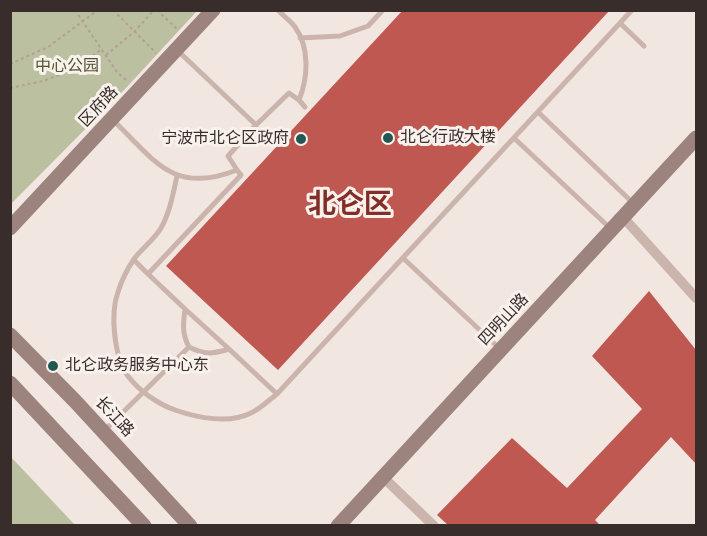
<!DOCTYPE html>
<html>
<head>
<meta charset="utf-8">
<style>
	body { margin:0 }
	#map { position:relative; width:707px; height:536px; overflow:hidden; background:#f2e6e0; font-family:"Archivo Narrow",sans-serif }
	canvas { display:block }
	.frame { position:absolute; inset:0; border:12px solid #382d2b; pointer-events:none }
</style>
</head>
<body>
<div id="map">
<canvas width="707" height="536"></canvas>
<div class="frame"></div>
</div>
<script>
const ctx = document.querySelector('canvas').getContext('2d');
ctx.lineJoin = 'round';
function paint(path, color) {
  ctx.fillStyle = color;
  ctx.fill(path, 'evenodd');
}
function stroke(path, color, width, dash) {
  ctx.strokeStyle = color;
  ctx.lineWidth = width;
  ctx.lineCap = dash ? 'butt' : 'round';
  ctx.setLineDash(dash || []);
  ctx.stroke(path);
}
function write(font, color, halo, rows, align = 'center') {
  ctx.font = font + ' "Archivo Narrow","Noto Sans SC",sans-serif';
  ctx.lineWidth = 6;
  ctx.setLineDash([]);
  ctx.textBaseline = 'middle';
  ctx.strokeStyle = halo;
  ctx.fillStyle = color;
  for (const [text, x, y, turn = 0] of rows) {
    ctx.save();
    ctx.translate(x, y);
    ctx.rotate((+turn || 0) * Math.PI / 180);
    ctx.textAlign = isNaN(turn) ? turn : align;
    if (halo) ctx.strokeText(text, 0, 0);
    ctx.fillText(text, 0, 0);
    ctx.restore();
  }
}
paint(new Path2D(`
	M11,10L197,11L126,88L11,204Z
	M10,457H11L75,525H11Z`), '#bbc0a0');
paint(new Path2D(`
	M403,10H610L278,370L166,266Z
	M649,291L696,350V464L671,437L595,520L601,526H449L437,515L512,438L567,488L642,409L592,356Z`), '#bf5851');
stroke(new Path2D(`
	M75,10L117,72L127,81
	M113,10L156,53
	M157,10L177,29
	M106,55L134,32L154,10
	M10,64L48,47L98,10
	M10,88L43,81L73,70L102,49`), '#b59e96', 2, [3, 3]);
stroke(new Path2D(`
	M278,10C283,16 291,21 295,27C310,48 308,78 299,100L305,107
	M620,23L644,46
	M300,38L340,36L368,26L383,10
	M177,50L256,125
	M538,112L634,204
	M114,121C155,161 174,195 237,170L228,156L256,125L289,93L299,100
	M514,138L611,229
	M177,176C173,194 170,212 161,228C154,240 142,248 134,259C128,268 121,282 118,292C110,314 114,357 128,376C139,391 158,404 175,410C198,418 229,424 251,413C260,409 269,400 277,394L632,10
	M403,258L500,349
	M134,260L148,274
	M185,309L229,349
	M189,347C205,355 213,354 229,349L277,394
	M104,431L189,347C182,334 183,324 185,309L148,274L241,175L237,170`), '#cab4ac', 5);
stroke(new Path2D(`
	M623,217L696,298
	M383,477L434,526`), '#cab4ac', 10);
stroke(new Path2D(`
	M10,228L213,10
	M10,335L75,401L190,526
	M10,383L144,526
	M338,526L696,138`), '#9d837e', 15);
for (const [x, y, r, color] of [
	[388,138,6,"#225852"],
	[301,139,6,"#225852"],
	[53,366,6,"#225852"]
]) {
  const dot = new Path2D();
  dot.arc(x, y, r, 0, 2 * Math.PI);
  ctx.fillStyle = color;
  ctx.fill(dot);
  stroke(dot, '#f9f1ec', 2);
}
write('16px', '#4e5530', '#f9f1ec', [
	["中心公园",67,67]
]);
write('16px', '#382d2b', '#f9f1ec', [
	["区府路",99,107,-47],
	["四明山路",504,320,-47],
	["长江路",114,417,47]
]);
write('16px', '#382d2b', '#f9f1ec', [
	["北仑行政大楼",400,138],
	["宁波市北仑区政府",289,139,"right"],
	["北仑政务服务中心东",65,366]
], 'left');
write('bold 28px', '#832e28', '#f9f1ec', [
	["北仑区",350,205]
]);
</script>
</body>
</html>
